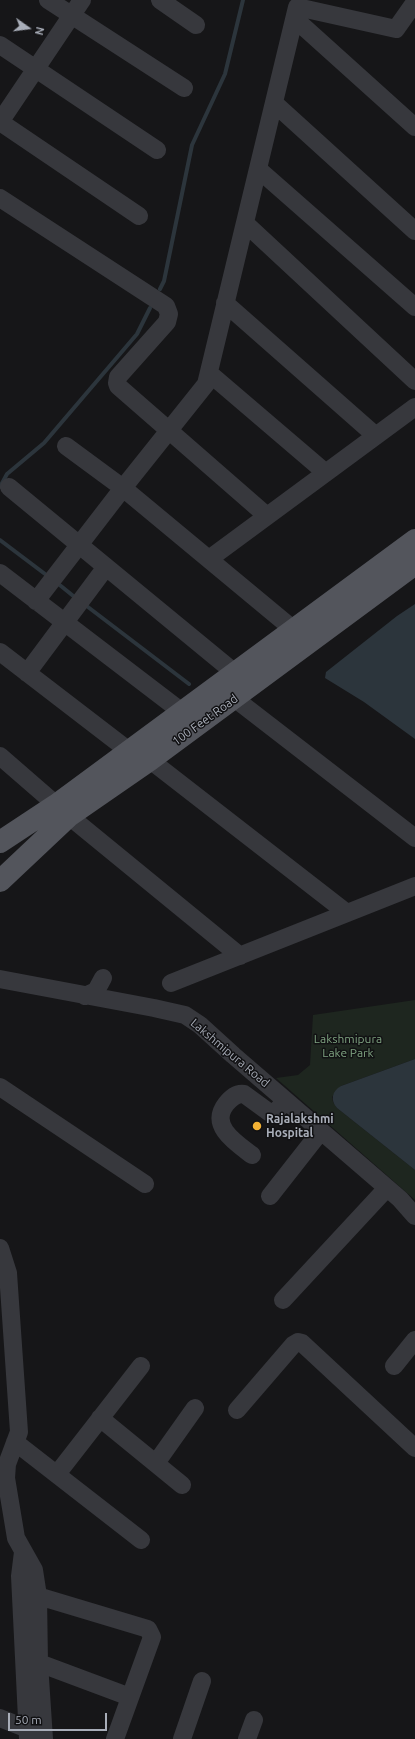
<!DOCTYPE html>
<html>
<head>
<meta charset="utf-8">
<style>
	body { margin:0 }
	#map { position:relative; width:415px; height:1739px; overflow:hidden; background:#161618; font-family:Ubuntu,sans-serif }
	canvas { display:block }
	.north { position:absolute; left:8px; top:8px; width:40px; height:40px; -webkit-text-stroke:3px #111113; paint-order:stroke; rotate:104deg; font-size:11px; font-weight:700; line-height:16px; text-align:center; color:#a8adb8 }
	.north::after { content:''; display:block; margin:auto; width:14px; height:18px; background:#a8adb8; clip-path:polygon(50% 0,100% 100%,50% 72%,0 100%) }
	.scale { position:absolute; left:8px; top:1713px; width:99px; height:18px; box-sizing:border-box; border:2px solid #a8adb8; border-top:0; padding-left:5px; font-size:12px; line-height:14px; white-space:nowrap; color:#a8adb8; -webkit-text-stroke:3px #111113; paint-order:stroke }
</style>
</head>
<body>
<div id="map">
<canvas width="415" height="1739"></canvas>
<div class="north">N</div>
<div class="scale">50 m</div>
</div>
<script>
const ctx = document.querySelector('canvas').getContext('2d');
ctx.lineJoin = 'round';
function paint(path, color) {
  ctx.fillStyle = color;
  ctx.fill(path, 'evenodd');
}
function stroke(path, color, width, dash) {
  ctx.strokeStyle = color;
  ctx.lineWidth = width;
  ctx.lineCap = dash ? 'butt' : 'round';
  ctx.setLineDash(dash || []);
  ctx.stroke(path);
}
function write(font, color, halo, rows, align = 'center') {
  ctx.font = font + ' Ubuntu,sans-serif';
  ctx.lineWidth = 3;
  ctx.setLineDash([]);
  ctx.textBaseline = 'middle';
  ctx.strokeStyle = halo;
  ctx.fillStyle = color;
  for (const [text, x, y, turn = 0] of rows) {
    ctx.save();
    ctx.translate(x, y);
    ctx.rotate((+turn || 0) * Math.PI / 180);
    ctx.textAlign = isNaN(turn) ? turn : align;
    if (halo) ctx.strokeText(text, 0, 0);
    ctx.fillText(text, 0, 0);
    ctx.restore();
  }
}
paint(new Path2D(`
	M415,1000V1059L341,1086L332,1097L333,1102L337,1108L415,1170V1200L276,1078L298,1075L310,1065L313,1015Z`), '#1e261f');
paint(new Path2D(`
	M415,604V739L364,702L325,678L326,672L397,616Z
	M415,1059V1170L337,1108C330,1100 332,1091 341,1086Z`), '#2c353c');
stroke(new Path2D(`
	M160,289L164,281L192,145L225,74L243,0
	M0,487L7,474L44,443L137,334L150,308
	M0,540L49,577
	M56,582L77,599
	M84,604L189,684`), '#2c353c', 4);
stroke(new Path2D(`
	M48,0L184,88
	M160,0L196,25
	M295,19L415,127
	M0,45L157,150
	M274,103L415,231
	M0,122L139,216
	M0,122L82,0
	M258,169L415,307
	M0,198L166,306L169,314L167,322L118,377L117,383L118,386L267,516
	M245,223L415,381
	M225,303L376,436
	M209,373L326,473
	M66,446L123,488L294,630
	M9,487L235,673
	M209,559L415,407
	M0,573L182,712
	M36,601L123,488L206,384L297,7L396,29L415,2
	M0,652L129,751
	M27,673L106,567
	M234,698L415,838
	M0,756L69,816L240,956
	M150,760L347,913
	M0,979L154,1008L185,1015L200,1025L233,1055L400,1199L415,1216
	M171,983L415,886
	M85,996L96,991L103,978
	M0,1087L145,1184
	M252,1155C236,1143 209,1126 226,1104C231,1098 236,1093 244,1094L270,1113L275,1112L286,1101
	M270,1196L321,1131
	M0,1248L8,1273L19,1432L7,1464L6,1478L16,1538L34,1570L38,1596L39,1663L44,1739
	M283,1300L387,1188
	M394,1366L415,1340
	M237,1410L293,1345L298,1342L302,1343L415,1448
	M100,1418L182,1485
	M15,1442L141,1540
	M156,1463L195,1408
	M57,1474L141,1366
	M23,1552L20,1576L28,1739
	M38,1596L148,1629L152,1637L115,1739
	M39,1663L130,1697
	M0,1718L38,1733
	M182,1739L202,1681
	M247,1739L254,1720`), '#37383d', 18);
stroke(new Path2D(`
	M0,842L56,805L415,540
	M0,881L69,816L150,760L415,564`), '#53555c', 22);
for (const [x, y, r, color] of [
	[257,1126,5,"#f2b134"]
]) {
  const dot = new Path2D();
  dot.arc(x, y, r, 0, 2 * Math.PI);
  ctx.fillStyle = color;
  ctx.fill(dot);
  stroke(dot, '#111113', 1.5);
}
write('12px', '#a8adb8', '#111113', [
	["100 Feet Road",205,720,-36],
	["Lakshmipura Road",230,1053,40]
]);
write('12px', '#7fa381', '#111113', [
	["Lakshmipura",348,1039],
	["Lake Park",348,1053]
]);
write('bold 12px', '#a8adb8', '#111113', [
	["Rajalakshmi",266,1119],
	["Hospital",266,1133]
], 'left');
</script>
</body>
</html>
